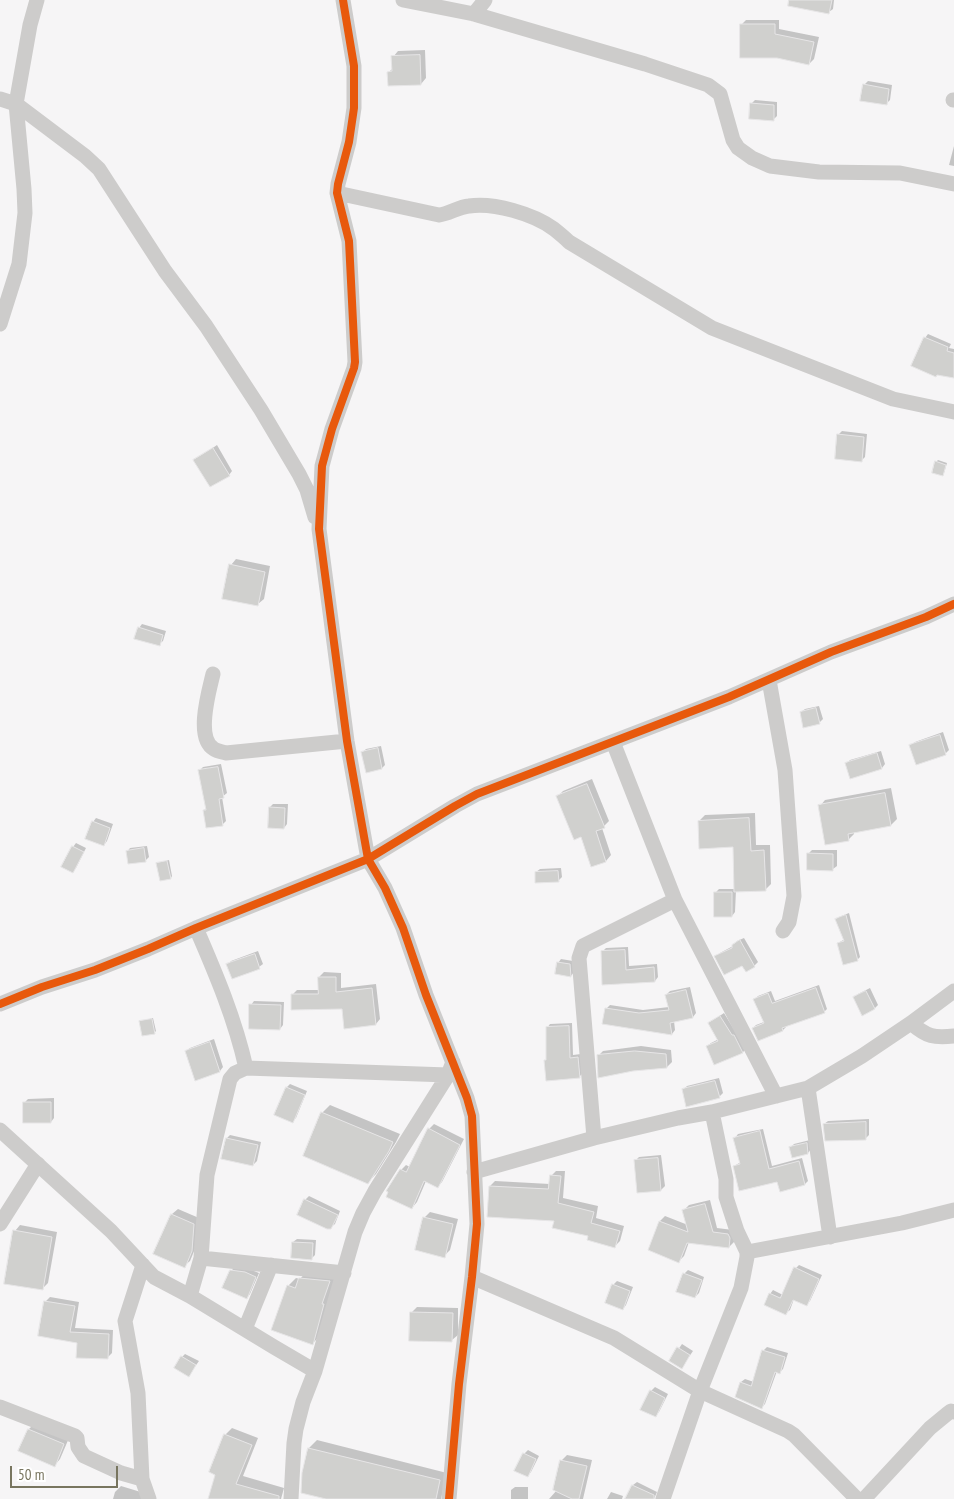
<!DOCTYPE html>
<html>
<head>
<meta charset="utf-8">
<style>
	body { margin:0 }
	#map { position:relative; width:954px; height:1499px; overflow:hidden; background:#f6f5f6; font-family:"PT Sans Narrow",sans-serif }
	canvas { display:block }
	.scale { position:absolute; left:10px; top:1466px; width:108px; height:22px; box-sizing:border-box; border:2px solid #78755f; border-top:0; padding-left:6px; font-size:15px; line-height:18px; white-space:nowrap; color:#78755f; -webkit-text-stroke:4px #fff; paint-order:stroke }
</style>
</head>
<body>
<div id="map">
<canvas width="954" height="1499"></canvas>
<div class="scale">50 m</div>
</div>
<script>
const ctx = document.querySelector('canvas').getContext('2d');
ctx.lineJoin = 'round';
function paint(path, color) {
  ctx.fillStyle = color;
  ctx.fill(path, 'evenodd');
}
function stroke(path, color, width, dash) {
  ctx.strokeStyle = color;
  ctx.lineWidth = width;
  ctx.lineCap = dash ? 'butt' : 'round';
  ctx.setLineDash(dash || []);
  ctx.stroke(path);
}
paint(new Path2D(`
	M810,0H834L833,9L829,12Z
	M746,20H779V29L819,37L814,59L809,64L741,25Z
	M425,50L426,78L421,84L389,72L393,68V57L398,51Z
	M868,81L892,85L890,100L886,104L864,85Z
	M755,100L777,102V116L773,120L751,104Z
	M954,146V166L949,165Z
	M928,334L951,344L949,348L954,349V377L925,338Z
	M842,431L867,434L865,457L861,461L838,435Z
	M217,445L232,471L229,475L195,460Z
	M938,460L947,463L944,473L936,462Z
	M236,559L270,566L264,599L258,604L231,565Z
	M142,624L166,631L163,641L159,644L139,628Z
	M819,706L823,719L819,723L801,712L805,709Z
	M943,732L949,750L945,754L911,745L915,742Z
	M381,746L385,765L382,768L363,752L366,749Z
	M881,751L885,764L882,768L847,763L850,760Z
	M221,764L227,793L222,797L226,821L222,825L204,810L207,808L200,770L203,767Z
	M592,779L609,821L602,828L611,855L606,861L592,865L582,836L558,796L563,791Z
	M891,788L897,819L891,825L854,832V834L848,840L820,806L825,800Z
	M273,804H288L287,824L284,828L270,807Z
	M755,813L756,845H770L771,884L765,890H736L735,912L732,916L716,892L719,889H736L734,846L699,821L705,815Z
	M96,818L113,824L107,841L104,845L93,822Z
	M76,843L86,848L76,868L73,872V847Z
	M147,846L149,857L145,861L127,852L130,848Z
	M812,850H837V866L833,869L808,854Z
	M169,860L172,876L171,878L158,863Z
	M561,868L562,877L558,881L536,872L540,869Z
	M849,913L860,957L857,960L838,943L845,939L836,920L839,917Z
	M744,938L758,962L754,966L746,971L742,964L716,956L720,953L733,946L737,941Z
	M628,947L629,966L657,964L658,977L655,981L603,984L602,952L606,948Z
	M258,951L263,964L259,967L228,965L231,961Z
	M561,959L573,961L574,972L571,976L558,963Z
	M324,972L341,973V988L376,984L380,1019L376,1024L343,1008L292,995L297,990H319V977Z
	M819,985L827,1009L824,1012L786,1026V1027L783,1030L759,1040L753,1028L756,1025L764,1022L755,999L758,996L771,991L775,1001Z
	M690,987L696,1013L693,1017L674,1021L675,1030L672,1034L606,1009L610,1005L643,1010L669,1007L666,995L670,991Z
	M870,988L878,1005L875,1008L854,998L858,994Z
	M254,1001L284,1002L283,1025L280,1029L251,1005Z
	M724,1013L746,1049L743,1052L714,1064L707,1046L711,1043L719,1039L709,1023Z
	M153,1018L156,1031L154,1033L141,1021Z
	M572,1023L573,1055L581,1054L583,1073L579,1077L545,1061L548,1058L547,1028L550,1024Z
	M214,1039L223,1067L220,1071L196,1079L186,1051L190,1048Z
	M641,1046L671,1050L672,1062L667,1067L598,1056L603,1051Z
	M719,1078L723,1093L719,1097L683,1090L687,1086Z
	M290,1084L307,1091L296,1118L292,1121L287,1087Z
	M54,1098V1118L51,1122L25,1102L28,1099Z
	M330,1105L400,1134L396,1142L376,1174L368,1182L322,1113Z
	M869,1119V1135L866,1138L824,1124L828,1121Z
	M434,1124L464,1139L442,1182L437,1187L426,1181L417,1202L412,1208L401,1170L406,1165L410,1167L429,1129Z
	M763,1129L772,1166L802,1158L808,1181L805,1184L778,1180L734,1166L741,1162L735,1138L738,1134Z
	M230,1135L261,1142L257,1161L253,1165L227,1138Z
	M810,1140L811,1149L808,1153L790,1148L794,1144Z
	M661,1155L665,1186L661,1190L638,1192L635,1161L639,1157Z
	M556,1171H565L563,1198L598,1206L596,1218L624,1226L620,1241L615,1246L555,1220L490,1186L495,1181L550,1184L551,1176Z
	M309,1196L340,1211L335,1224L331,1227L305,1200Z
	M710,1200L717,1228L733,1230L735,1233L734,1242L729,1247L689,1242L684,1256L679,1261L649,1250L660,1221L665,1216L688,1225L684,1210L689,1205Z
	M178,1209L199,1218L197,1244L190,1261L184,1266L155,1253L172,1214Z
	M430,1212L458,1219L450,1250L444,1256L424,1218Z
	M20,1225L57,1232L48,1283L42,1289L15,1231Z
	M297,1239L316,1240L315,1255L311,1259L293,1242Z
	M799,1265L822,1275L810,1301L806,1304L794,1299L790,1310L786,1313L770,1294L773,1290L783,1295L796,1268Z
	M235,1267L249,1269L259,1273L250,1294L247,1298L231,1271Z
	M308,1270L337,1273L320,1336L312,1344L288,1286L296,1278L300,1279Z
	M688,1270L704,1277L699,1293L695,1297L684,1274Z
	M617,1281L633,1287L626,1305L623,1309L613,1285Z
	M50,1297L79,1302L75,1328L113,1330L112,1353L107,1358L78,1342L40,1335L45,1302Z
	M417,1307L458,1308V1335L452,1340L411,1313Z
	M682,1344L693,1351L682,1367L671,1360Z
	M767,1347L788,1353L783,1369L780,1372L777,1371L765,1404L762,1407L736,1396L741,1382L745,1379L754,1382L763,1351Z
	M185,1354L199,1361L189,1375L182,1357Z
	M655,1387L668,1394L659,1412L655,1415L651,1391Z
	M34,1424L69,1438L60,1459L55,1465L29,1429Z
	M232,1428L258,1438L243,1476L284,1488L281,1499H209L225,1435Z
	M317,1440L447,1473L441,1499H331L309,1448Z
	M528,1450L539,1456L531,1472L527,1476L524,1454Z
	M567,1455L592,1460L583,1499H549L557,1490L562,1460Z
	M637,1482L657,1492L654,1499H627L633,1485Z
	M121,1486L144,1493L142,1499H113L115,1492Z
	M515,1487H528V1499H511V1490Z
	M611,1492L623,1496L622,1499H607Z`), '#0003');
const building = new Path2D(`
	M789,0H832L829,14L788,6Z
	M740,24H775V34L814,42L809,65L777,58H740Z
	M420,55L421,85L388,86L387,72L392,71L391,56Z
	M863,84L889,89L887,105L860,101Z
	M750,103L774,105V121L749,119Z
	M924,337L948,347L947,351L954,353V378L937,375L936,377L911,366Z
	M837,434L864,437L862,462L835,459Z
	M213,448L230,476L210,487L193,460Z
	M935,461L946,465L943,476L932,473Z
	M229,564L265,572L258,606L222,599Z
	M138,627L163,635L160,646L134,639Z
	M816,708L820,724L803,728L800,712Z
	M940,735L946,755L916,765L909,745Z
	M378,748L382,769L366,773L361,752Z
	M877,753L882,769L850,779L845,763Z
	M218,767L224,798L219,799L223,826L206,828L203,810H206L198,770Z
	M587,784L605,828L596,831L606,862L591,867L581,837L574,840L556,796Z
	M885,793L891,826L848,834L849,841L825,845L818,805Z
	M269,807L285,808L284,829L268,828Z
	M749,818L751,851L764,850L766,891L734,892L733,847L699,849L698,821Z
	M92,821L110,828L104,846L85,839Z
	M72,846L84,852L73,873L61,867Z
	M144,848L146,862L128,864L126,851Z
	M807,853L833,854V871L807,870Z
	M167,861L171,879L160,881L156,863Z
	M558,871L559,882L535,883V872Z
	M714,892H732V917H714Z
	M846,915L858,961L843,965L837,943L844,941L835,919Z
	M740,940L755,967L746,972L742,966L724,975L714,956L732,948V945Z
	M625,950L626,970L654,967L655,982L602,985L601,951Z
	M255,954L260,969L232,979L226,964Z
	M557,962L570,964L571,977L555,974Z
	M318,977H336V992L372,988L376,1025L344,1029L342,1009L291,1010V994H318Z
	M816,988L825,1013L782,1028L783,1031L758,1041L752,1028L764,1023L753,999L768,993L772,1003Z
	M686,990L693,1018L670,1023L672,1035L602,1024L605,1008L639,1013L669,1010L665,995Z
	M866,991L875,1009L862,1016L853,997Z
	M249,1004L281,1005L280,1030L249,1029Z
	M720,1016L732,1035H734L743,1053L714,1065L706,1046L718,1041L708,1023Z
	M152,1019L155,1034L142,1036L139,1021Z
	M569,1026L570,1058L578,1057L580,1078L546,1081L544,1060H546V1027Z
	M210,1042L220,1072L195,1081L185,1051Z
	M635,1051L666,1054L667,1068L633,1071L598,1078L597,1055Z
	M715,1081L720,1098L686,1107L682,1089Z
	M286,1087L305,1095L293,1123L274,1115Z
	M23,1102H51V1123H23Z
	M321,1112L393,1142L389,1151L368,1184L303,1156Z
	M866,1122V1140L825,1141L823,1124Z
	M428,1128L460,1145L438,1188L424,1181L412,1209L386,1197L388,1192L386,1191L400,1169L406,1172Z
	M760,1131L769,1169L799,1161L805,1185L780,1192L777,1182L739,1191L733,1166L740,1164L733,1138Z
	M226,1138L258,1145L253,1166L221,1159Z
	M807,1143L808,1154L792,1158L789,1147Z
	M658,1158L661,1191L637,1193L634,1160Z
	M550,1175L561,1176L558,1203L594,1212L591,1223L620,1231L615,1248L587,1240L588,1236L552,1228L554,1221L487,1217L489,1186L548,1189Z
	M304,1199L338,1215L331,1229H327L297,1215Z
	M705,1204L713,1232L728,1234L730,1238L729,1248L687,1243L679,1263L648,1250L659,1221L688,1232L682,1210Z
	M171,1214L194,1224L192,1251L185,1268L153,1254Z
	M423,1217L453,1224L445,1258L415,1250Z
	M13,1230L52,1237L43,1290L4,1284Z
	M292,1242L313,1243L312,1260L291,1258Z
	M794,1267L819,1279L807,1306L793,1300L786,1315L764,1305L769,1293L780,1298Z
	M230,1270L245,1272L256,1277L247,1299L222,1288Z
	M683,1273L702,1280L695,1298L676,1292Z
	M299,1278L330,1281L322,1304H324L313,1345L271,1330L287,1285L295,1288Z
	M612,1284L630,1291L623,1310L605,1303Z
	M44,1301L75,1306L70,1332L109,1334L108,1359L76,1358L77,1343L38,1336Z
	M410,1312L453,1313L452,1342L409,1341Z
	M677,1347L690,1355L682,1369L669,1361Z
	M762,1350L785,1357L780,1374L775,1372L762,1409L735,1397L740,1382L751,1386Z
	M181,1356L196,1365L189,1377L174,1368Z
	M650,1390L665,1398L656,1417L640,1410Z
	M28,1429L64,1444L55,1467L18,1451Z
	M224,1434L252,1445L236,1484L279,1496V1499H208L215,1475L209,1472Z
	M308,1448L440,1480L436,1499H326L301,1493L302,1473Z
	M523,1453L536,1459L528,1477L514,1471Z
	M560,1460L587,1466L579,1499H572L553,1490Z
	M632,1485L654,1495V1499H625Z`);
paint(building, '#d0d0ce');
stroke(building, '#e6e5e6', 1);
stroke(new Path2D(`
	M343,0L354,66V108L349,142L338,184L337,193L349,241L355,362L354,368L332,429L322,466L319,529L347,741L368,859L385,888L403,928L426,995L467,1098L472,1116L477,1224L472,1277L459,1384L449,1499
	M403,0L474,14L645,64L708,85L720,94L733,140L738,148L752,158L770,166L819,172L900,173L954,184
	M474,14L485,0
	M0,99L16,104L85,156L99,169L165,271L206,326L261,410L299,474L307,490L315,517
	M953,100H954
	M337,193L439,215C449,214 458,207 469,206C493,202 534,214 554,229C559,233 564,237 569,242L712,328L893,399L954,412
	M0,324L19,264L25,213L24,189L16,104L30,25L37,0
	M213,674C209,691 195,738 214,749C217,751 222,752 226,753L347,741
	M769,680L785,770L794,896L789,922L783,931
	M613,742L675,900L776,1096
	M196,928C216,974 235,1019 246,1068
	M0,1004L42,987L95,970L148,949L196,928L368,859L455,806L477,794L729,697L831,652L926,617L954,604
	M911,1023C927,1037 934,1038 954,1036
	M808,1088L830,1237
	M0,1130L111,1231L154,1277L190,1296L274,1347L315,1371
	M594,1138L579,958L583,946L675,900
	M474,1172L594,1138L678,1118L712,1112L808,1088L862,1056L911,1023L954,991
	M0,1224L38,1164
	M747,1252L902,1223L954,1210
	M201,1258L344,1273
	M143,1265L125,1321L138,1393L142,1479L149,1499
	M472,1277L614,1338L700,1391L788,1431L794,1435L857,1499
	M190,1296L201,1258L207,1175L230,1079L235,1073L246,1068L448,1075
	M245,1329L271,1265
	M0,1407L75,1436L77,1438L78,1447L84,1456L121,1473L142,1479
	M291,1499L294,1443L296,1429L303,1402L315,1371L355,1232L363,1213L375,1191L448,1075L453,1062
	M663,1499L700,1391L741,1288L747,1257V1252L737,1231L726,1197V1179L712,1112
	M864,1499L930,1428L947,1414L951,1411L954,1412`), '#cdcccb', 15);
stroke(new Path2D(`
	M343,0L354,66V108L349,142L338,184L337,193L349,241L355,362L354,368L332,429L322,466L319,529L347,741L368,859L385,888L403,928L426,995L467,1098L472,1116L477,1224L472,1277L459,1384L449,1499
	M0,1004L42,987L95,970L148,949L196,928L368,859L455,806L477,794L729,697L831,652L926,617L954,604`), '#e8590c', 8);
</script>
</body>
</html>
